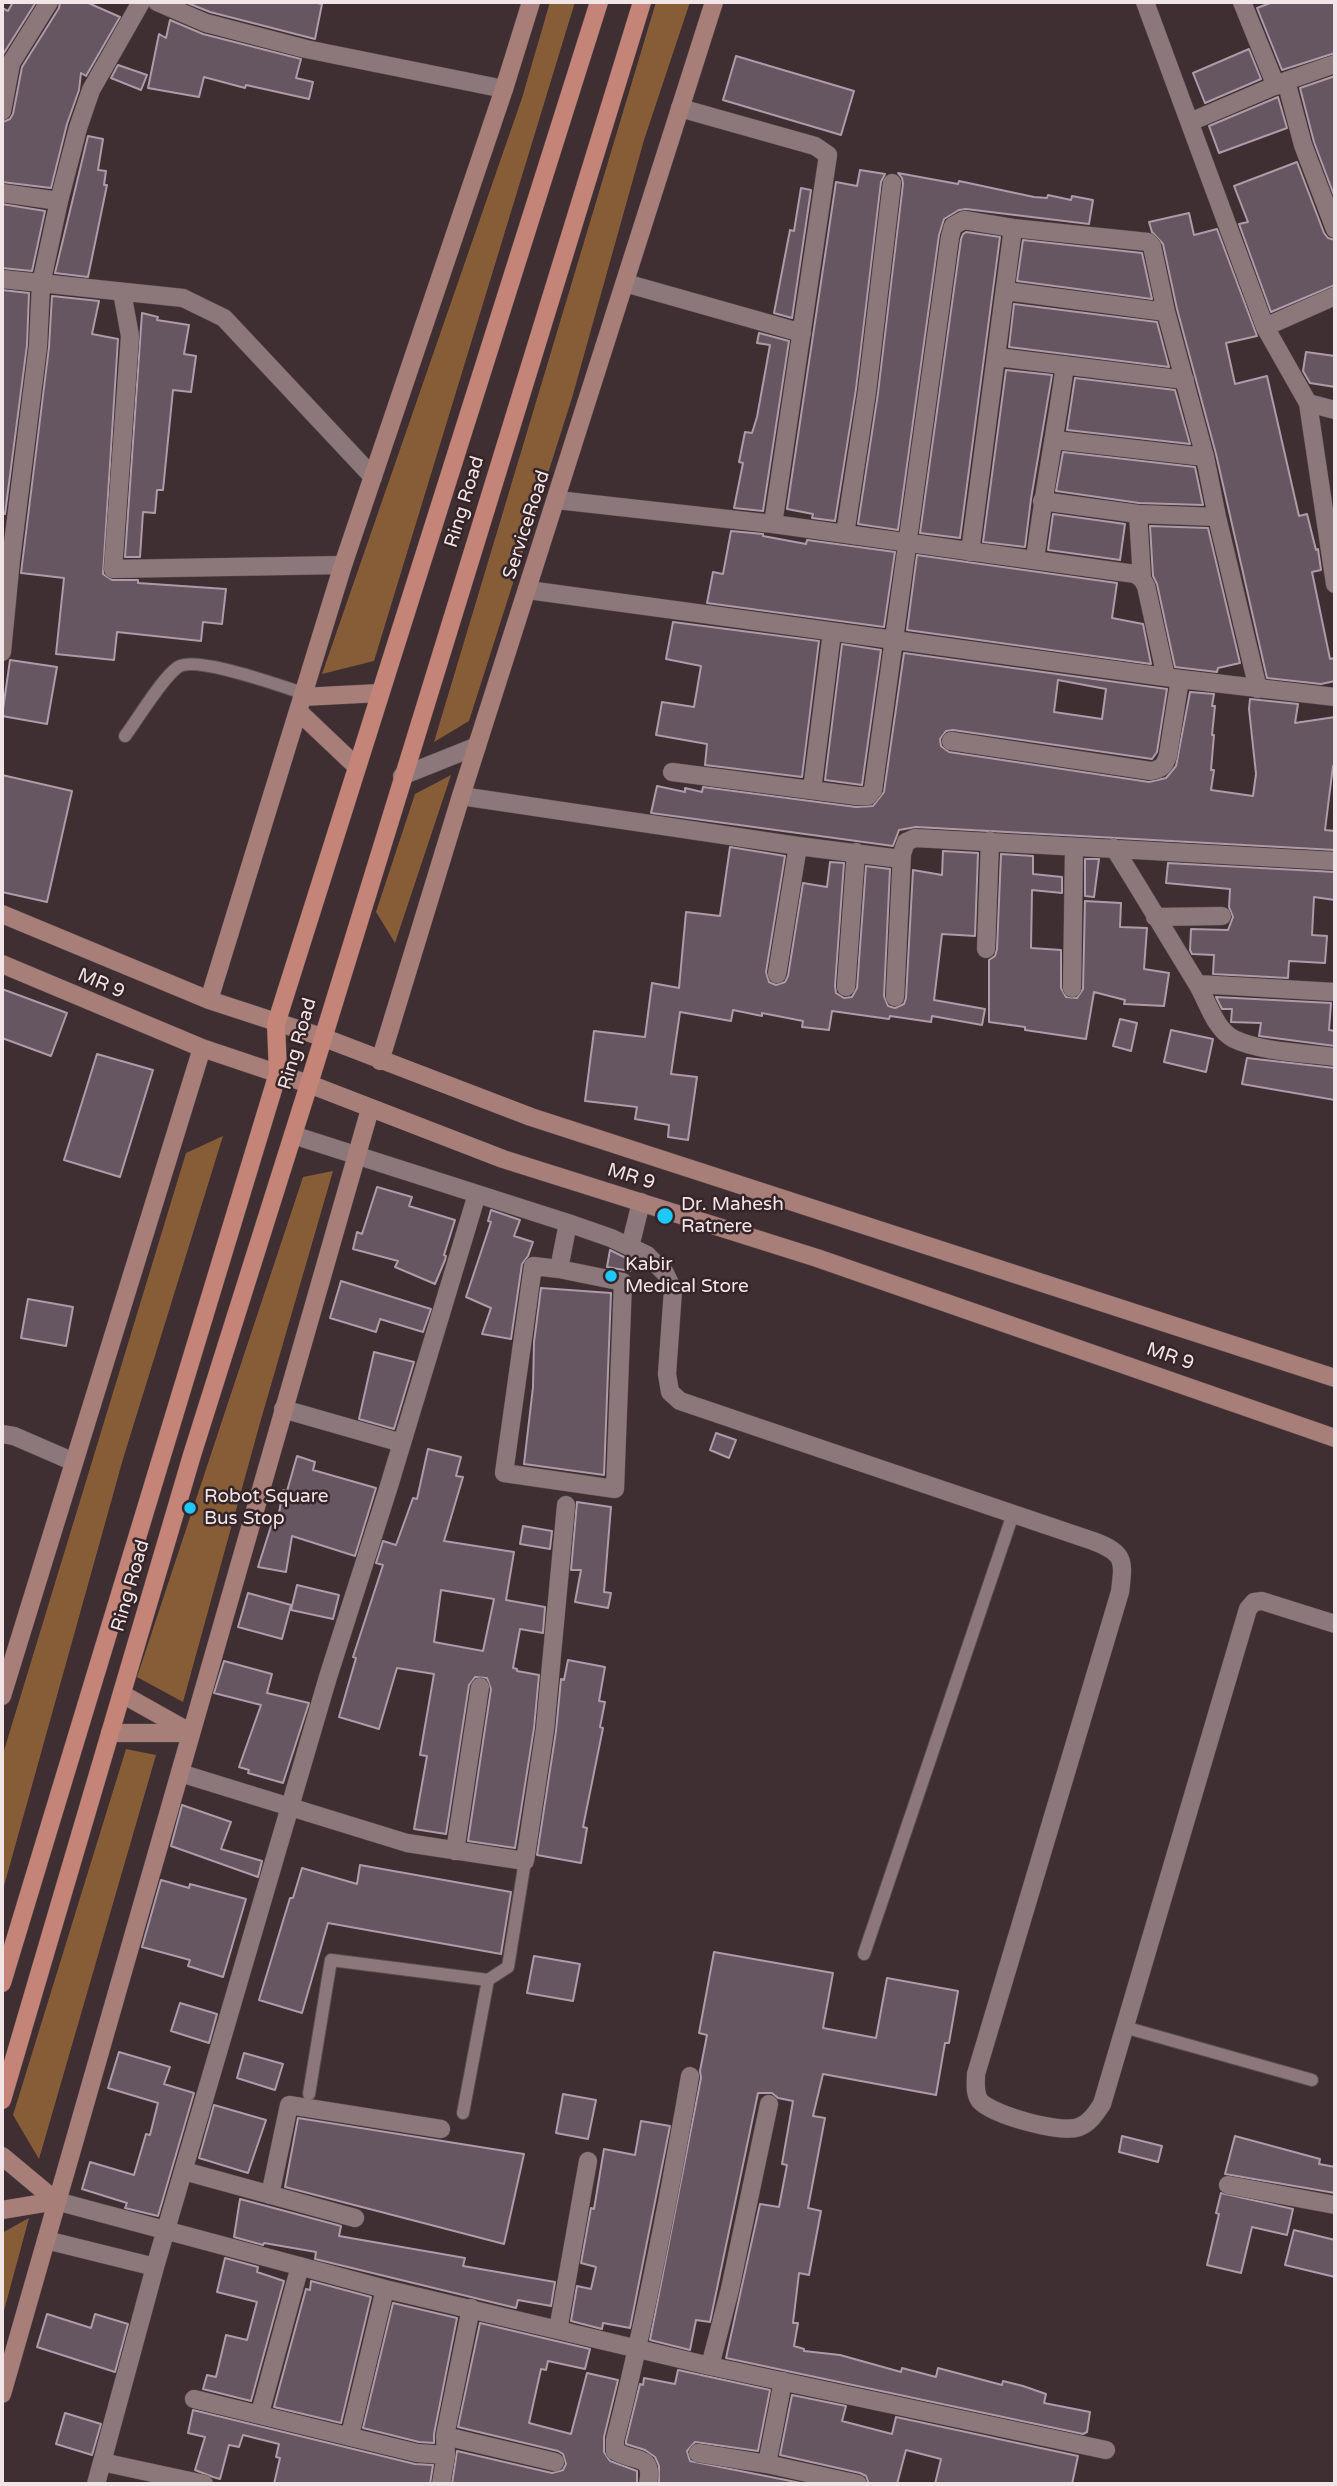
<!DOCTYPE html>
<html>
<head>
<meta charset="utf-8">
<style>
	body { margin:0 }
	#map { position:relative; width:1337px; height:2486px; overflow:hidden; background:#3f2e32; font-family:"Varela Round",sans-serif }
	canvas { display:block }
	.frame { position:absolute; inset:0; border:4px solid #f1e5e7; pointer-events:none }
</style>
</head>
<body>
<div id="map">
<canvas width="1337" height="2486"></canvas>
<div class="frame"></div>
</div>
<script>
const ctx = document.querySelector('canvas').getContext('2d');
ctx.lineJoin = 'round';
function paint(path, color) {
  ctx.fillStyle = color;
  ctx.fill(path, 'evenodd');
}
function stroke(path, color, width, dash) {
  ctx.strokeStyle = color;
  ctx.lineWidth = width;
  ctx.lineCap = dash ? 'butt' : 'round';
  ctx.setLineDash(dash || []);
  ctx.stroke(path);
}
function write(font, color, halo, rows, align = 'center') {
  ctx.font = font + ' "Varela Round",sans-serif';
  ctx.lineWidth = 5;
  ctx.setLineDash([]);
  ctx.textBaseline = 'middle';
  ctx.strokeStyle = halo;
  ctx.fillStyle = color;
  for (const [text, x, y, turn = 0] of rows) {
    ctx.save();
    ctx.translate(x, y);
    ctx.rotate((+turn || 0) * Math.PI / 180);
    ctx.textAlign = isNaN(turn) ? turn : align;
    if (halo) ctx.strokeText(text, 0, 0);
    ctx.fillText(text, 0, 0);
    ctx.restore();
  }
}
paint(new Path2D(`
	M550,2H575L374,661L322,674L522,98Z
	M656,2H690L644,140L572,398L469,721L434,742Z
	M451,775L395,943L376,912L415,794Z
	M223,1136L123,1459L2,1893V1757L186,1153Z
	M333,1171L260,1423L183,1702L137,1677L303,1177Z
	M126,1749L156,1755L39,2159L13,2115Z
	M29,2218L2,2318V2233Z`), '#865d37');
const building = new Path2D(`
	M13,2H36L2,56V8L8,11Z
	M60,2H86L120,17L86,76L81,73L79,90L67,124L51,188L2,182L3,122L10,119L13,114L22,67L59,8Z
	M185,2H312L322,4L315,39L210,12Z
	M1273,2H1335V53L1282,70L1257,8Z
	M170,20L203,34L301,59L296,78L313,82L309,99L246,85L245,88L204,77L199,97L148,88L159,34L166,38Z
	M1249,49L1261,79L1205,103L1193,73Z
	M736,56L854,91L841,135L723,100Z
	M118,65L147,75L141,90L111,78Z
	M1335,76V198L1314,142L1300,88Z
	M1278,97L1287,128L1219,153L1209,126Z
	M88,136L103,139L98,170L106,171L104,185H107L88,277L55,273Z
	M1297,162L1324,233L1328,238L1335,240V285L1271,312L1239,224L1248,222L1234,186Z
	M860,170L885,174L881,182L856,389L835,521L812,518L813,514L787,509L836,182L857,186Z
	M898,173L958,184L959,181L1034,197L1047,198L1048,195L1071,200L1072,196L1093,200L1089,224L966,209L959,210L944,219L939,235L898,530L858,524L878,393L903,184L902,178Z
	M801,188L811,190L792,318L774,313L790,230L794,231Z
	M2,204L45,211L32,271L2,268Z
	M1189,213L1194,235L1217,229L1257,336L1226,343L1235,384L1267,376L1299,516L1307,514L1316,550L1318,549L1321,570L1312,572L1330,659L1335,658V681L1321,684L1267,678L1216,454L1177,309L1163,244L1152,232L1149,222Z
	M966,232L1000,237L960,538L920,533L961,239L963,234Z
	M1023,240L1142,253L1152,299L1017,281Z
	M2,290L29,293L27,345L5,514L2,513Z
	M52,296L99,301L92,334L118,339L103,574L112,580H138V583L226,589L222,624L203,622L201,641L117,632L114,660L56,654L64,578L21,573L49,347Z
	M1014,304L1157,322L1169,367L1009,347Z
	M142,313L158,317L157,320L189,325L184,354L196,356L191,392L173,390L163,490H157L155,513L143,512L140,557H125Z
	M759,333L789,341L763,511L734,508L743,463L739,462L745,432L752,433L757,417L770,345L757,343Z
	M1306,352L1335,356V387L1310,383L1303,371Z
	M1006,370L1052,375L1031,499L1025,547L983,542Z
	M1075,378L1175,390L1190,444L1067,430Z
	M1063,452L1195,467L1203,505L1139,503L1056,491Z
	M1053,514L1125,524L1120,560L1048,550Z
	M1150,526L1208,528L1240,663L1218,668L1217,672L1175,667L1157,584L1153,576Z
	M731,531L763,534V536L806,544L807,540L895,552L884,627L707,603L713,572L723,574Z
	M917,555L1117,583L1112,618L1143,624L1151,664L907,630Z
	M673,622L819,641L802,777L705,765L707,744L656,735L662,702L694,707L701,666L666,659Z
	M842,644L881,650L862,785L825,780Z
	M904,653L1167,689L1157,752L1152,759L953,730L946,731L940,739L941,746L949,752L1149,782L1166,778L1176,766L1190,692L1214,694L1212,706H1215L1212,735H1214L1211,770H1214L1211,790L1253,796L1256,774L1249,709L1250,699L1298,704L1295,723L1335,717V766H1333L1325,830L1335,831V850L916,827L899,830L893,846L651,813L657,786L685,792V788L702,792L703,787L856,807L873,806L884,792ZM1058,680L1106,689L1102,719L1054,712Z
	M10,660L57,667L47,724L2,716Z
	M2,775L72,791L47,902L2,892Z
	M730,847L785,856L766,972L769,982L776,985L785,982L788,976L803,883L827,887L830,862L844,863L835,986L836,993L844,998L852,997L857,988L866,866L890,869L884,996L888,1006L895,1008L904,1004L906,998L913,870L942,875L943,851L978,853L975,936L942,934L934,1000L985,1009L982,1025L932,1016L931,1022L890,1016L889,1019L832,1011L829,1030L802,1027L803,1021L762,1013V1016L733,1010L731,1021L680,1012L671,1074L697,1077L688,1140L668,1137L669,1125L635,1119L637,1107L585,1101L594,1031L645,1037L652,983L679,988L686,912L720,916Z
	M1001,854L1033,856V874L1062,877V893L1032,890L1031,948L1061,950V988L1066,997L1077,998L1083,989L1085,901L1121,903L1120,927L1147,928L1144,969L1169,973L1164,1006L1124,1004L1125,1000L1094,992L1086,1039L1025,1030V1027L989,1022V960L995,956L997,949Z
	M1085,859H1099L1094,897L1085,896Z
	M1168,863L1335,872V900L1314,897L1312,935L1327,936L1325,963L1289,961L1288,978L1213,974L1214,955L1192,954L1190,950L1191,929L1228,930L1233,917L1229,907L1230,889L1166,883Z
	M2,989L67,1013L51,1056L2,1038Z
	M1216,997L1331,1003L1329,1030L1335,1031V1046L1259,1036L1261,1023L1231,1022L1232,1009H1222Z
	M1120,1019L1137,1023L1131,1051L1113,1046Z
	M1171,1030L1213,1039L1206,1072L1164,1062Z
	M97,1054L153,1070L120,1177L64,1160Z
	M1247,1058L1335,1068V1100L1242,1084Z
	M377,1187L412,1197L409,1206L455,1220L444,1255L446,1256L445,1260L435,1284L395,1267L398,1261L353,1249L357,1232L362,1234Z
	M491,1210L520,1220L514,1236L533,1242L528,1256L522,1264L511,1339L482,1334L491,1308L466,1297L491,1222L488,1221Z
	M610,1250L632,1261L630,1271L607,1267Z
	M341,1281L431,1309L423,1332L380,1319L376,1332L330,1318Z
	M541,1288L611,1293L604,1475L524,1464L533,1387L534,1342Z
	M28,1299L73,1307L66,1346L21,1338Z
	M374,1352L414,1362L394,1429L359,1419Z
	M716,1433L736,1440L729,1458L710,1450Z
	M428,1449L461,1457L456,1476L463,1477L444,1541L514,1552L506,1600L545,1607L543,1633L520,1629L513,1668L517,1669V1671L539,1675L534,1728L515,1848L468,1841L491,1689L487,1678L475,1677L469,1685L446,1834L414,1829L427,1756L420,1755L434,1674L397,1668L379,1729L339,1717L356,1658L353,1657L383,1565L376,1563L383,1541L396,1545L413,1498L417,1499ZM441,1590L494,1599L483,1651L434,1642Z
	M297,1456L315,1462L313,1470L376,1488L355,1556L292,1536L286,1572L258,1567L272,1523L277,1525L283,1490L287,1491Z
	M577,1502L611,1507L604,1592L611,1593L608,1608L575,1602L581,1570H571Z
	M523,1526L552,1531L550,1549L520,1544Z
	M297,1585L339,1595L333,1619L291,1610Z
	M248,1593L291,1605L282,1639L238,1627Z
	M568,1660L605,1667L599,1701L605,1702L600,1727L603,1728L583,1827L587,1828L581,1863L537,1855L556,1731L561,1679L564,1680Z
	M224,1661L272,1674L267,1693L309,1703L283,1783L248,1773L249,1770L239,1767L261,1705L214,1693Z
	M182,1805L231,1822L221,1849L262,1861L258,1877L171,1846Z
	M360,1865L511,1892L501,1954L328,1923L302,2013L259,2000L290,1898H293L302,1868L357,1884Z
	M161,1880L189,1888L190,1884L246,1899L223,1977L188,1966L190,1960L142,1947Z
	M714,1952L833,1973L823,2028L876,2038L887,1978L958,1991L949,2043H945L936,2095L823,2074L813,2116L825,2118L808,2208L821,2211L809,2275L799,2273L793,2323H798L794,2346L804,2349V2351L840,2355L901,2372L902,2368L936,2377L938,2368L1002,2385L1003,2381L1023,2386L1046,2394L1044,2403L1090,2412L1087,2432L1083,2434L726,2358L760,2204L779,2207L787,2165L782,2164L793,2101L778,2098L772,2093H758L710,2322L696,2320L690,2350L650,2340L701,2078L700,2071L707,2035L699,2033Z
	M534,1956L580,1964L573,2001L527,1993Z
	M180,2003L217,2014L209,2043L171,2031Z
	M119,2052L170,2067L164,2084L194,2093L158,2216L125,2208L127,2203L82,2189L90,2162L134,2175L146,2134L150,2135L158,2103L108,2088Z
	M244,2053L283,2064L275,2090L237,2078Z
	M563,2094L596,2100L588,2139L556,2133Z
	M214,2105L266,2120L248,2173L199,2158Z
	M298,2118L524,2154L504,2244L285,2187Z
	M641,2121L670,2126L630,2328L603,2323L602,2329L571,2321L577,2286L591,2289L596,2267L581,2263L591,2208L594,2209L604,2149L635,2155Z
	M1122,2136L1162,2146L1158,2162L1119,2152Z
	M1235,2136L1320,2159L1319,2164L1335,2167V2193L1225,2174Z
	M1221,2193L1293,2209L1287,2235L1252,2227L1241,2273L1207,2265L1219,2214L1216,2213Z
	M240,2199L341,2226L339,2236L465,2258L463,2266L555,2282L551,2306L518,2300L516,2308L315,2259L316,2252L264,2243L263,2245L234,2237Z
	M1294,2230L1335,2240V2277L1285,2265Z
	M225,2258L258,2267L257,2272L284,2281L251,2401L203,2389L207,2375L216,2377L226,2335L247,2340L257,2302L217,2292Z
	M311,2281L371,2297L341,2423L274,2407L306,2289L310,2290Z
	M393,2303L457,2318L434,2434V2443L419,2442L363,2428Z
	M47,2314L91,2328L95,2314L128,2324L115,2372L37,2347Z
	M480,2323L590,2349L585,2369L548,2361L546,2370L541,2369L529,2423L571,2434L587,2373L618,2380L604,2437V2452L610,2461L637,2471V2484H452L457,2451L552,2473L563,2470L566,2464L563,2454L558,2451L458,2427Z
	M678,2370L770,2390L758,2451L695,2442L687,2451L690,2461L806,2484H659V2466L655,2457L645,2450L626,2444V2441L640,2384L643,2385L644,2378L675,2384Z
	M792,2395L846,2406L842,2421L892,2434L896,2417L1078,2456L1072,2484H935L941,2459L906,2450L897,2484H869L866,2476L860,2473L780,2455Z
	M193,2410L415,2464L433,2465L430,2484H274L280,2458L276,2457L279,2444L243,2435L239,2447L229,2445L220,2479L213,2477L195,2470L205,2437L188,2433Z
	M65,2413L101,2424L92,2455L56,2444Z`);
paint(building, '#665661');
stroke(building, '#ad9ca8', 2);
const lane = new Path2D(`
	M125,736C138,719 162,678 178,667C196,655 280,686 303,693
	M864,1954L1013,1514
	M1124,2027L1312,2080
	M309,2094L331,1960L488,1980
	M463,2113L488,1980L508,1967L525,1861`);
const street = new Path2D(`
	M157,2L206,23L306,49L504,89
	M1145,2L1265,327L1308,403L1335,584
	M1242,2L1276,86
	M1286,81L1303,145L1335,229
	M680,108L815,146L828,155L773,524
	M2,111L11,63L49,2
	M1190,122L1286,81L1335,64
	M2,193L59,201
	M2,279L183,298L224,318L373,477
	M625,283L802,333
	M1006,291L1166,312
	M122,292L130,336L113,569L343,565
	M1265,327L1335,296
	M997,357L1185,380
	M1308,403L1335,410
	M1055,440L1205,457
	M557,500L773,524L1135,574L1142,579L1146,586L1166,677
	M1042,501L1138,514L1217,517
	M1138,514L1142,579
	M845,534L867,391L892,183
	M970,552L1013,228
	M2,559H11L38,346L41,284L59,201L78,128L91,90L141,2
	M1035,560C1043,495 1056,431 1065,365
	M528,590L1180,679L1335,697
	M2,652L11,559
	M951,741L1151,771C1162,769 1165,765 1168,755L1180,679
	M672,772L857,796H868L873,790L950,237L953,226L964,220L1013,228L1148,242L1152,246L1166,312L1205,457L1217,517L1258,689
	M402,776L477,746
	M812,790L832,632
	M461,796L798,846L901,859
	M1114,848C1142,892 1168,937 1196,982C1207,999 1214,1029 1234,1039C1261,1052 1306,1053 1335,1057
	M1155,917L1222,916
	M986,949L990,841
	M777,974L798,846
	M1197,984L1335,992
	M846,987L856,852
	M1072,988L1074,848
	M895,997L902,854L906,842L915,838L1335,861
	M293,1135L568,1223L611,1238L647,1255L665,1273L673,1290L667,1374L670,1392L680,1401L1093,1541C1125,1553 1124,1560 1120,1592L976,2074C976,2083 974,2093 980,2101C993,2115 1060,2134 1079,2127C1090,2123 1096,2113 1102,2104L1248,1609L1254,1602L1262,1601L1335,1624
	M630,1247L641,1202
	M559,1269L623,1282L615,1489L504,1473L533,1266L559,1269L568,1223
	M283,1409L402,1443
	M2,1434L14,1436L74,1462
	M180,1773L407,1843L525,1861L545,1729L566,1505
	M455,1851L480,1687
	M184,2171L355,2218
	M1228,2185L1335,2205
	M270,2195L289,2105L441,2129
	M56,2201L385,2289L558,2330L710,2366L1106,2450
	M46,2240L155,2267
	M558,2330L588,2161
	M710,2366L730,2289L769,2104
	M194,2399L417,2453L446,2455L445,2436L471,2308
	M260,2413L300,2266
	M350,2435L385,2289
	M445,2436L555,2462
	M698,2453L767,2464L858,2484
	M102,2462L204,2484
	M767,2464L783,2381
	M96,2484L155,2267L328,1677L389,1486L477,1194
	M441,2484L446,2455
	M648,2484C654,2453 635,2463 615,2451V2440C646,2319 669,2198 690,2076`);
const secondary = new Path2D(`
	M302,697L380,693
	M298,711L356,766
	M2,914L209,1000L322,1037L531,1117L1335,1378
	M2,964L202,1048L309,1084L503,1159L817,1258L1335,1438
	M209,1000L343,565L504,89L531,2
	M380,1061L461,796L714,2
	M122,1694L188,1731
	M2,1696L202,1048
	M110,1733H191
	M2,2156L56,2201
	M2,2210L56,2201
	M2,2394L370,1109`);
const primary = new Path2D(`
	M2,1983L278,1073L276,1024L599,2
	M2,2100L192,1455L309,1084L642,2`);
stroke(lane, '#5b4c4f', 14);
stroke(street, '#5b4c4f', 19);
stroke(secondary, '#5b4c4f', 19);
stroke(primary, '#5b4c4f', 19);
stroke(lane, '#8c787b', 12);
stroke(street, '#8c787b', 18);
stroke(secondary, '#a87e79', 18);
stroke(primary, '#c48477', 18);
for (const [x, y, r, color] of [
	[665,1216,9,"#1dc9fc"],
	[611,1276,7,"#1dc9fc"],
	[190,1508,7,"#1dc9fc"]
]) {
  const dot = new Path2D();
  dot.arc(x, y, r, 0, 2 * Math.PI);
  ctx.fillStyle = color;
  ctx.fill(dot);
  stroke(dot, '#352528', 2.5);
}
write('19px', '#f1e5e7', '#352528', [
	["Ring Road",465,502,-73],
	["ServiceRoad",527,525,-72],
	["MR 9",101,984,23],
	["Ring Road",298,1044,-74],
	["MR 9",631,1177,17],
	["MR 9",1170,1357,19],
	["Ring Road",131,1586,-74]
]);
write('19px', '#f1e5e7', '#352528', [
	["Dr. Mahesh",681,1205],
	["Ratnere",681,1227],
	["Kabir",625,1265],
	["Medical Store",625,1287],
	["Robot Square",204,1497],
	["Bus Stop",204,1519]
], 'left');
</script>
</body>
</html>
